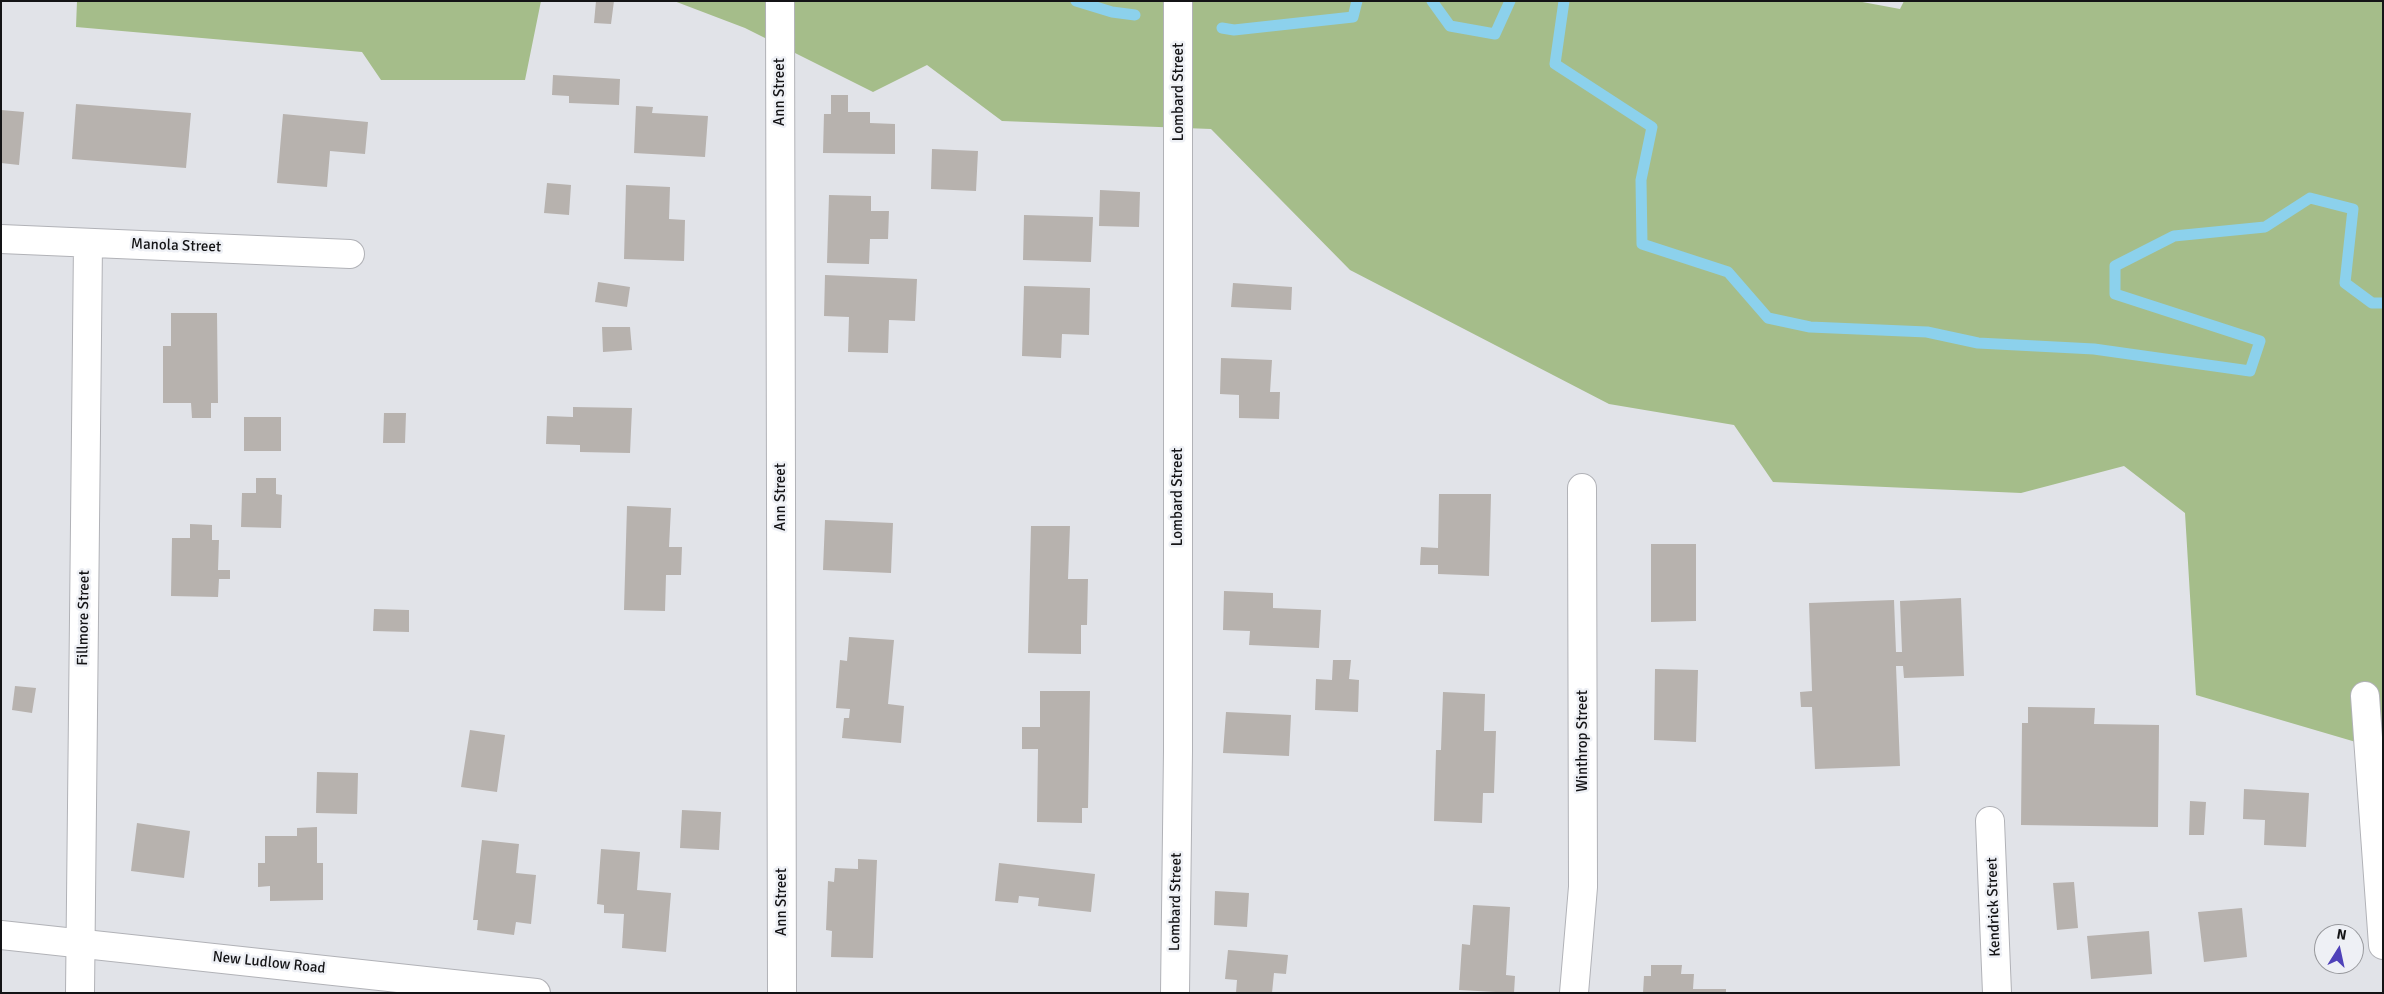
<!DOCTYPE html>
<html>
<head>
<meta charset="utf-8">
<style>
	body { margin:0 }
	#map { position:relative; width:2384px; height:994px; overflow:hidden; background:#e1e3e8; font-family:Signika,sans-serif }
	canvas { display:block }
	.frame { position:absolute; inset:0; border:2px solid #141416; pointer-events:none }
	.north { position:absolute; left:2314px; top:924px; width:50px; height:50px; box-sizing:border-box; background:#eef0f5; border:1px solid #97989c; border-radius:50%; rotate:10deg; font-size:14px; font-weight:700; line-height:20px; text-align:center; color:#141416 }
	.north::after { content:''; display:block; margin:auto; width:18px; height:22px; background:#4f42b9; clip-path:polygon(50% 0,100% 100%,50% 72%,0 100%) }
</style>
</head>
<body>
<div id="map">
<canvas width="2384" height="994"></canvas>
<div class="frame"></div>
<div class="north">N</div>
</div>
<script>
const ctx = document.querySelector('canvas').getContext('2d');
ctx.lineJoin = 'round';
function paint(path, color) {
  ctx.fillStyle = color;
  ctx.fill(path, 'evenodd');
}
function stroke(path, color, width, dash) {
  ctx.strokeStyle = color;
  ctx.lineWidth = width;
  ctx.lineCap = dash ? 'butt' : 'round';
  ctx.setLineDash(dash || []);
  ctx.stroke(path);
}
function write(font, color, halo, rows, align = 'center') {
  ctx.font = font + ' Signika,sans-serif';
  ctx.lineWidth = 5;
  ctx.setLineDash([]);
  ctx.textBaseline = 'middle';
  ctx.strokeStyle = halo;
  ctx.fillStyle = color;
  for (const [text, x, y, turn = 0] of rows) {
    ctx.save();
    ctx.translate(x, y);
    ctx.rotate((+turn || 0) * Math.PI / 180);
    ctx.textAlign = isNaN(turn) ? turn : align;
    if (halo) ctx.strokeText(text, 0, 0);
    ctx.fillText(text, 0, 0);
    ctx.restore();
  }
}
paint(new Path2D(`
	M77,1H541L525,80H381L362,52L76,27Z
	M674,1H1857L1900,9L1904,1H2383V750L2196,695L2185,513L2124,466L2021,493L1773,482L1734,425L1609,404L1350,270L1211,129L1002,121L927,65L873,92L745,28Z`), '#a5bd8a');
stroke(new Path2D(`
	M1076,1L1112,12L1135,15
	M1432,1L1450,26L1495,34L1510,1
	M1564,1L1555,64L1652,127L1641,180L1642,244L1728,272L1768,318L1810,327L1927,332L1978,343L2094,349L2250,371L2260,341L2115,294V266L2174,236L2265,227L2310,198L2353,209L2345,283L2372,303H2383
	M1222,28L1234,30L1353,17L1357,1`), '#8cd1ec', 11);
paint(new Path2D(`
	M596,1H614L611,24L594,23Z
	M553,75L620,79L619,105L569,103V96L552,95Z
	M831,95H848V112H870V123L895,124V154L823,153L824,114H831Z
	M76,104L191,113L186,168L72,159Z
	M636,106L653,107L652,113L708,116L705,157L634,153Z
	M1,110L24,112L19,165L1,163Z
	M283,114L368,122L365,154L330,151L327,187L277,183Z
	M932,149L978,151L976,191L931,189Z
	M547,183L571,185L569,215L544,213Z
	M626,185L670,187L669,219L685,220L684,261L624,259Z
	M1100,190L1140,192L1139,227L1099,226Z
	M829,195L871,196V211H889L888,239H870L869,264L827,263Z
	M1024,215L1093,217L1091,262L1023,260Z
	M825,275L917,279L915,321L889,320L888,353L848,352L849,317L824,316Z
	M598,282L630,287L627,307L595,302Z
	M1233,283L1292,287L1291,310L1231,307Z
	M1024,286L1090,288L1089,335L1062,334L1061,358L1022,356Z
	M171,313H217L218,403H211V418H192L191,403H163V346H171Z
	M602,327H630L632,350L603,352Z
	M1221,358L1272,360L1270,392H1280L1279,419L1239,418V395L1220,394Z
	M573,407L632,408L630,453L580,452V445L546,444L547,416L573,417Z
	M384,413H406L405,443H383Z
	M244,417H281V451H244Z
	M256,478H276V494L282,495L281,528L241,527L242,493H256Z
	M1439,494H1491L1489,576L1438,574V565H1420L1421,547L1438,548Z
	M627,506L671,508L669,547H682L681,575H666L665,611L624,610Z
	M825,520L893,523L891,573L823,570Z
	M190,524L212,525V540H219L218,570H230V579H219L218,597L171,596L172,538H190Z
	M1031,526H1070L1068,579H1088L1087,625H1081V654L1028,653Z
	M1651,544H1696V621L1651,622Z
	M1224,591L1273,593V608L1321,610L1319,648L1249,645L1250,631L1223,630Z
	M1961,598L1964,676L1904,678L1903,666H1896L1900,766L1815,769L1812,707H1801L1800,692L1812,691L1809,603L1894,600L1896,652H1902L1900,601Z
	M374,609L409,610V632L373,631Z
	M849,637L894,640L888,704L904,706L901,743L842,738L844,718H849L850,709L836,708L840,660L847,661Z
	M1333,660H1351L1349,679L1359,680L1358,712L1315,710L1316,679L1332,680Z
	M1655,669L1698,670L1696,742L1654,740Z
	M15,686L36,688L32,713L12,710Z
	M1040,691H1090L1088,808H1082V823L1037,822L1038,749H1022V727H1040Z
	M1443,692L1485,694L1484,731H1496L1494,793H1483L1482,823L1434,821L1436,750H1441Z
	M2028,707L2095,708L2094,724L2159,725L2158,827L2021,825L2022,723H2028Z
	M1226,712L1291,715L1289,756L1223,753Z
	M470,730L505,735L497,792L461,787Z
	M317,772L358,773L357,814L316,813Z
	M2244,789L2309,793L2306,847L2264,845L2265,820L2243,819Z
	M2190,801L2206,802L2204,835H2189Z
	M682,810L721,812L719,850L680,848Z
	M137,823L190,831L184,878L131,871Z
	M317,827V863H323V900L270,901V886L258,887V863H265V836H297V828Z
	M482,840L519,844L516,873L536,875L531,924L516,922L514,935L477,930L478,920H473Z
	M601,849L640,852L637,890L671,893L666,952L622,948L624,914L604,913V905L597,904Z
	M858,859L877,860L873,958L831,957L832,931L826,930L828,881L834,882L835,868L858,869Z
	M999,863L1095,874L1091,912L1038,906L1039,898L1019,896L1018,903L995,901Z
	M2074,882L2078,928L2057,930L2053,883Z
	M1215,891L1249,893L1247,927L1214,925Z
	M1473,905L1510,907L1506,975L1515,976L1514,993L1459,990L1462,944L1470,945Z
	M2242,908L2247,957L2204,962L2198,912Z
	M2149,931L2152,974L2091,979L2087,936Z
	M1228,950L1288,955L1286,974L1274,973L1272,993H1236L1237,980L1225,979Z
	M1651,965H1682L1681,974H1694L1693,989H1726V993H1643L1644,976H1651Z`), '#b7b2ae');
const minor = new Path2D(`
	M780,1L782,993
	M1,239L350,254
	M2365,696L2383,945
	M1990,821L1997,993
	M80,993L88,243
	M1175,993L1178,751V1
	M1574,993L1583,887L1582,488`);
const major = new Path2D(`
	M1,935L536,993`);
stroke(minor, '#b1b2b7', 30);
stroke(major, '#b1b2b7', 30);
stroke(minor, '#fff', 28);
stroke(major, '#fff', 28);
write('15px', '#141416', '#eef0f5', [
	["Ann Street",780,92,-90],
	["Lombard Street",1179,92,-90],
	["Manola Street",176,246,2],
	["Ann Street",781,497,-90],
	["Lombard Street",1178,497,-90],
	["Fillmore Street",84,618,-89],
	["Winthrop Street",1583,741,-90],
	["Ann Street",782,902,-90],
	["Lombard Street",1176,902,-89],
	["Kendrick Street",1994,907,-92],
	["New Ludlow Road",269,963,6]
]);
</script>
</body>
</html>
